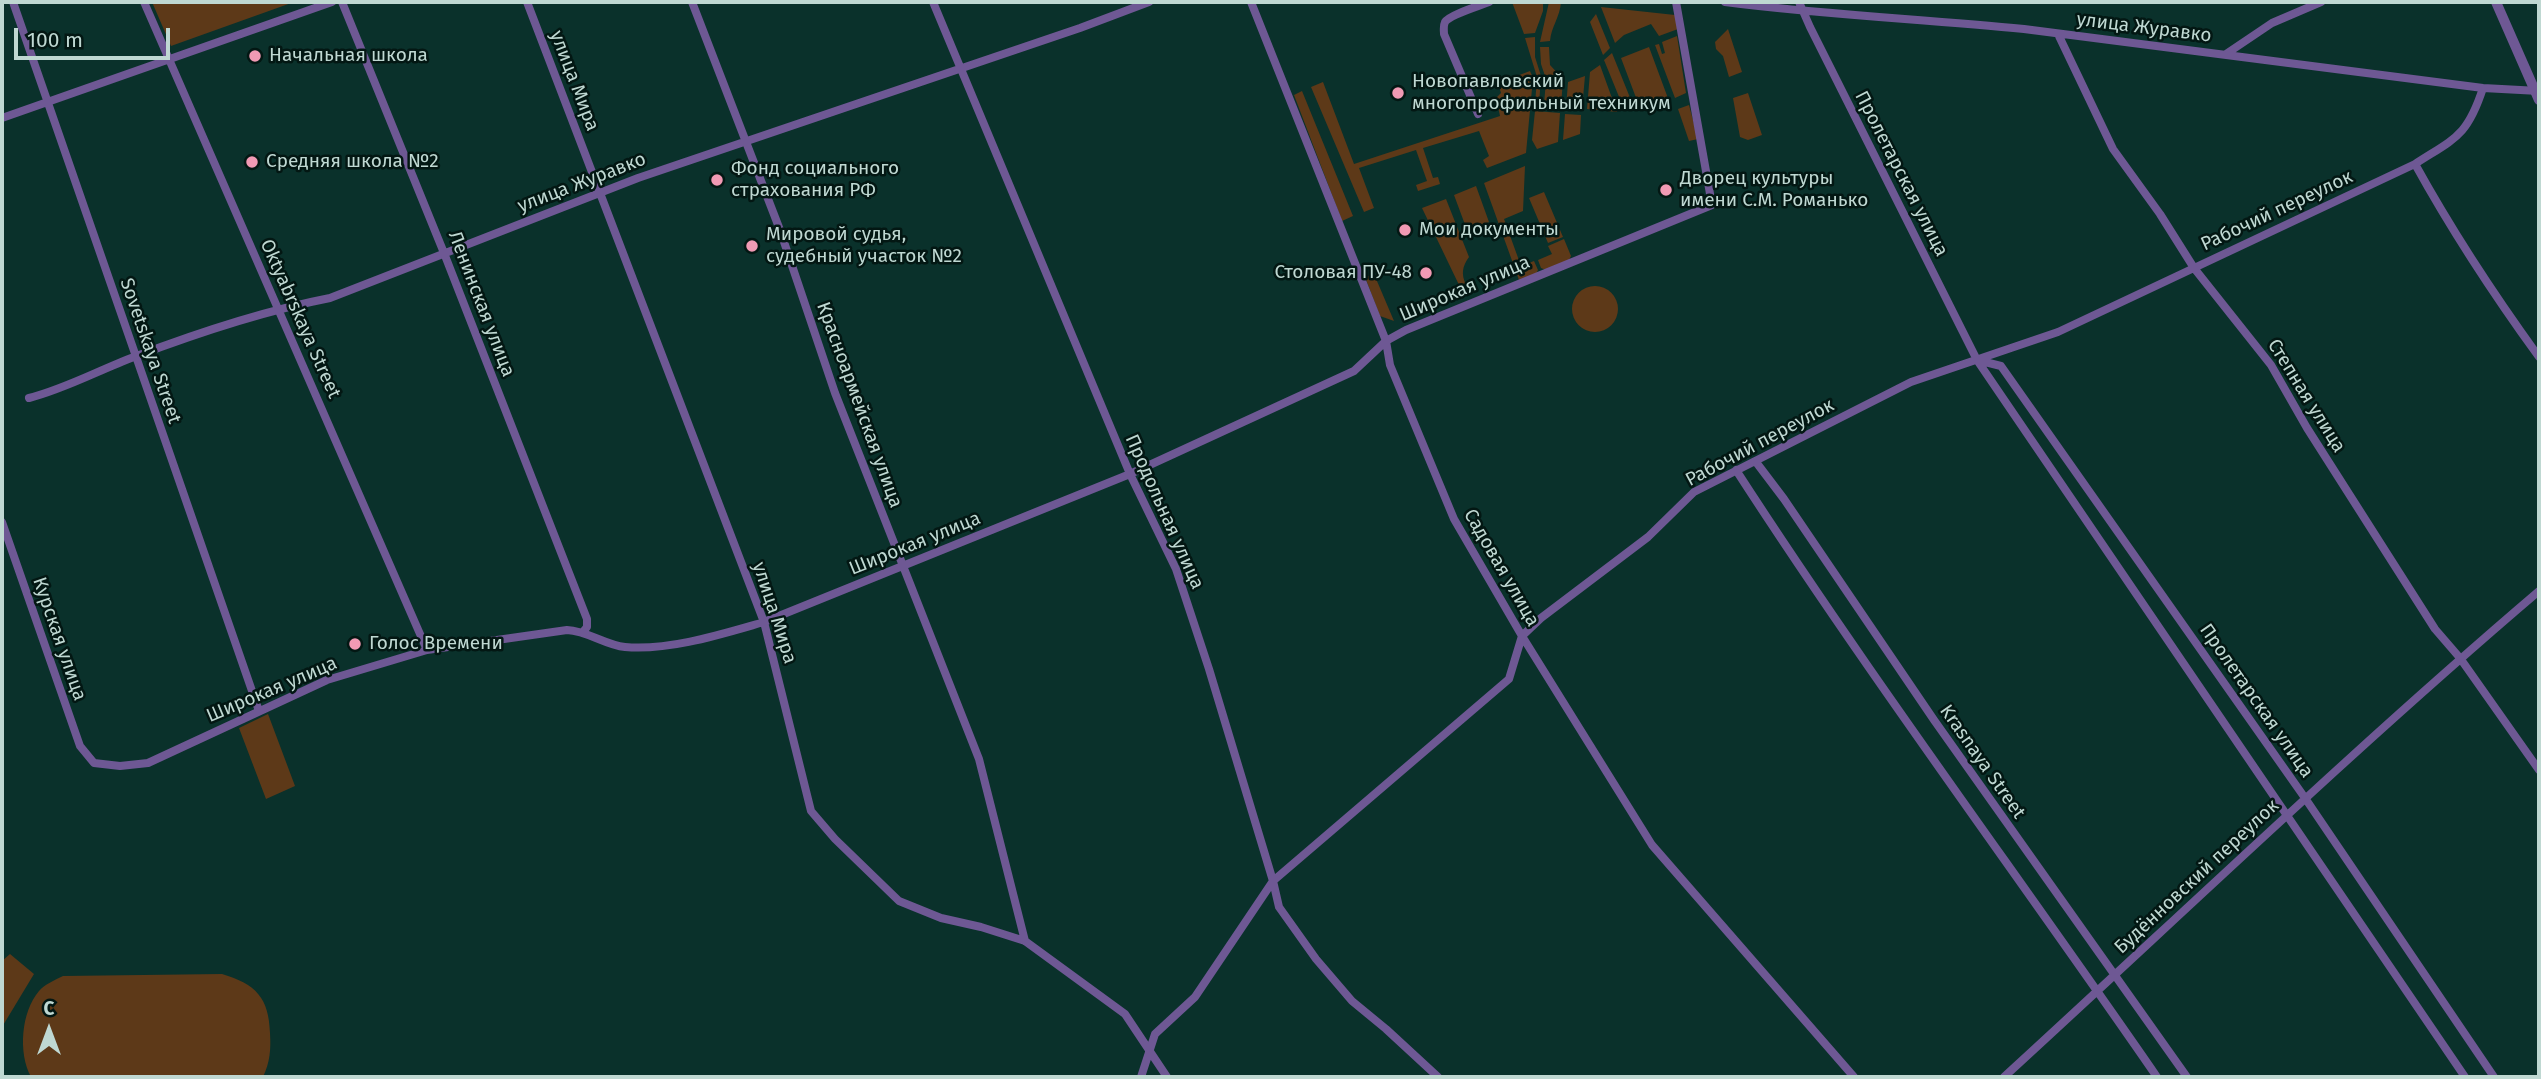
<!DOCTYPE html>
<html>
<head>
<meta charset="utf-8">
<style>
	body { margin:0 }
	#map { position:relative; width:2541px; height:1079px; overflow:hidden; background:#0a312b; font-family:"Fira Sans",sans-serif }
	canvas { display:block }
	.frame { position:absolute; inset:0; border:4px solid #bfd8d2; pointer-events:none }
	.north { position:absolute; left:14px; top:995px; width:70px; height:70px; -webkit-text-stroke:5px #031713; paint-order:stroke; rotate:0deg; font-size:19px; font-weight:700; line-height:28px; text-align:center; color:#bfd8d2 }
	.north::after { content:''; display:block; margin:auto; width:24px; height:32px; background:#bfd8d2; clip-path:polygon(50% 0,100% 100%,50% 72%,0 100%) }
	.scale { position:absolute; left:14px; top:28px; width:156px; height:32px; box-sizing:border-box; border:4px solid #bfd8d2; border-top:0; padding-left:9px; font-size:21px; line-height:24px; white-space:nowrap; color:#bfd8d2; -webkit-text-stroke:5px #031713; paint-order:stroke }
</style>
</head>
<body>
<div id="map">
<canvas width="2541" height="1079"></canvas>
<div class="frame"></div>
<div class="north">С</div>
<div class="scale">100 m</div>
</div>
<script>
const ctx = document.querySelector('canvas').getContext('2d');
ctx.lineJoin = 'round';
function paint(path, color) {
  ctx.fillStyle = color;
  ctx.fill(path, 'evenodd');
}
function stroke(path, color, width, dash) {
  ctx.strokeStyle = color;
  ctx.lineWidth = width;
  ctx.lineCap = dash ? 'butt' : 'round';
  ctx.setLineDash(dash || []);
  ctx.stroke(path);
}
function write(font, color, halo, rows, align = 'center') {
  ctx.font = font + ' "Fira Sans",sans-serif';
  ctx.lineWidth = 5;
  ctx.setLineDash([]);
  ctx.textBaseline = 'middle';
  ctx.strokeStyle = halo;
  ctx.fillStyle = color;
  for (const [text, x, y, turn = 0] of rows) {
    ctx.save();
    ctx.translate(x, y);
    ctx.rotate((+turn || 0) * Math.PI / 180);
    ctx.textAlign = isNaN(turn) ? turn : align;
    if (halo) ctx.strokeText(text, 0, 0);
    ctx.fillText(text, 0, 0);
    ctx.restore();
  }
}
paint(new Path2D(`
	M152,2H294L171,46Z
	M1512,2H1543V11L1535,33L1524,34Z
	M1549,2H1561C1560,17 1551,27 1550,41L1540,42Z
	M1601,7L1675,15L1678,29L1659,36L1651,24L1624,35L1615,43Z
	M1596,14L1610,48L1603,55L1590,22Z
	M1728,29L1742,72L1729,77L1723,56L1716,49L1715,42Z
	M1677,36L1686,93L1675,98L1655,45L1659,44L1662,54L1665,53L1662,42Z
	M1535,37V57L1541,76L1539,105H1535L1537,77L1525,38Z
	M1540,47H1549L1550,65L1563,79L1561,107L1544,105L1546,79L1541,64Z
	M1649,47L1669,101L1652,108L1638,103L1621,58Z
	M1612,53L1633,105L1624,109L1604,60Z
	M1600,65L1617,112L1587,109L1590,72Z
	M1530,71L1533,78L1526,153L1487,168L1483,160L1489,156L1479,131L1423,148L1433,178L1438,177L1440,184L1418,191L1416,185L1427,181L1416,150L1359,168L1374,208L1364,212L1311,87L1323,82L1354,164L1500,116L1496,98L1501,93L1498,83Z
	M1585,76L1582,109L1566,108L1568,82Z
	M1302,91L1353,216L1342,221L1294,95Z
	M1748,93L1762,135L1748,140L1740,137L1733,98Z
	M1689,105L1698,139L1689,141L1678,109Z
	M1535,111L1560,113L1558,142L1537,149L1532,140Z
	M1565,114L1581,115L1580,134L1563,140Z
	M1525,166L1523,211L1504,219L1521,266L1534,261L1538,270L1536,274L1519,280L1484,183Z
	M1476,186L1489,222L1467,230L1454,195Z
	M1544,192L1563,237L1548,243L1529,198Z
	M1446,199L1469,257C1462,267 1461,274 1466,285L1460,287L1422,208Z
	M1564,239L1571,256L1569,260L1546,270L1541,268L1538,260L1552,254L1548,246Z
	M1374,274L1394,321L1380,316L1365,277Z
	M1572 309a23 23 0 1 1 46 0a23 23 0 1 1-46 0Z
	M268,714L295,786L266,799L239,728Z
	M10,954L34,974L2,1027V961Z
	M222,974C256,984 269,998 270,1033C271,1050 270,1062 263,1077H31C18,1053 21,1012 39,991C45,984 55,980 63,976Z`), '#5d3918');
stroke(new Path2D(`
	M13,2L259,711
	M144,2L427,650
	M342,2L444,253L587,619V627L582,633
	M527,2L764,622L811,811L835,839L899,901L941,918L981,927L1025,941L1125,1014L1167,1077
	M692,2L780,230L835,393L979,759L1025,941
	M933,2L1130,474L1176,569L1209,669L1273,881L1279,907L1316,959L1352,1001L1386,1029L1438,1077
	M1251,2L1386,341L1390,365L1454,519L1522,636L1652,845L1854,1077
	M1725,2C1824,15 1924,19 2024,29L2483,88L2539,91
	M1799,2L1810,27L1977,360
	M2058,34L2113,149L2160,214L2194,268L2271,365L2307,428L2435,629L2460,658L2539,770
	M2226,54L2272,23L2321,2
	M1478,114L1444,34C1444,31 1443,26 1445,22C1449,15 1479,6 1489,2
	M2,118L332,2
	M2415,164C2452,231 2494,295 2539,357
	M29,398C65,389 99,370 134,357C197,333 263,311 330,298L638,178L1080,28L1149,2
	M1756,462L1784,499L1934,720L2187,1077
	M1736,470C1870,677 2017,874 2157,1077
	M2,522L80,746L94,763L120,766L148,763L327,680L427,650L567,630C588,631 605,645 625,647C669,651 722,634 764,622L1130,474L1354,371L1386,341L1406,330L1712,205L1676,2
	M1141,1077L1155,1034L1195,997L1273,881L1509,679L1522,636L1541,618L1648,537L1694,492L1911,382L2058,332L2415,164C2455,138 2467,137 2483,88
	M2004,1077C2182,914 2356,747 2539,591
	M2465,1077L1977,360L2001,366L2305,798L2494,1077`), '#6e5894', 8);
stroke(new Path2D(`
	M2496,2L2539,100`), '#6e5894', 10);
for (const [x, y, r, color] of [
	[255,56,7,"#f19ab4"],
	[1398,93,7,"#f19ab4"],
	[252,162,7,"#f19ab4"],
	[717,180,7,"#f19ab4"],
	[1666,190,7,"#f19ab4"],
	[1405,230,7,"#f19ab4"],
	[752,246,7,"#f19ab4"],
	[1426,273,7,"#f19ab4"],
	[355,644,7,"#f19ab4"]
]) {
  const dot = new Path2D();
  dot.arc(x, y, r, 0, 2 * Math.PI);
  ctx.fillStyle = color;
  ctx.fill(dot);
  stroke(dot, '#031713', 2.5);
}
write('19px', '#bfd8d2', '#031713', [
	["улица Журавко",2144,28,7],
	["улица Мира",574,81,69],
	["Пролетарская улица",1901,174,63],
	["улица Журавко",582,183,-21],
	["Рабочий переулок",2277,211,-25],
	["Широкая улица",1465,289,-23],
	["Ленинская улица",481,304,69],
	["Oktyabrskaya Street",300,319,66],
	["Sovetskaya Street",150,351,71],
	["Степная улица",2306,396,58],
	["Красноармейская улица",859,405,70],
	["Рабочий переулок",1760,443,-28],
	["Продольная улица",1164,512,66],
	["Широкая улица",915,544,-22],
	["Садовая улица",1501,568,60],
	["улица Мира",774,613,72],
	["Курская улица",59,639,71],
	["Широкая улица",272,690,-23],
	["Пролетарская улица",2256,701,55],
	["Krasnaya Street",1982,762,55],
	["Будённовский переулок",2197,877,-43]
]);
write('19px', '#bfd8d2', '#031713', [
	["Начальная школа",269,56],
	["Новопавловский",1412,82],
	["многопрофильный техникум",1412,104],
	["Средняя школа №2",266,162],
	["Фонд социального",731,169],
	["страхования РФ",731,191],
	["Дворец культуры",1680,179],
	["имени С.М. Романько",1680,201],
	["Мои документы",1419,230],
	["Мировой судья,",766,235],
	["судебный участок №2",766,257],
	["Столовая ПУ-48",1412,273,"right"],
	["Голос Времени",369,644]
], 'left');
</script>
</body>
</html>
